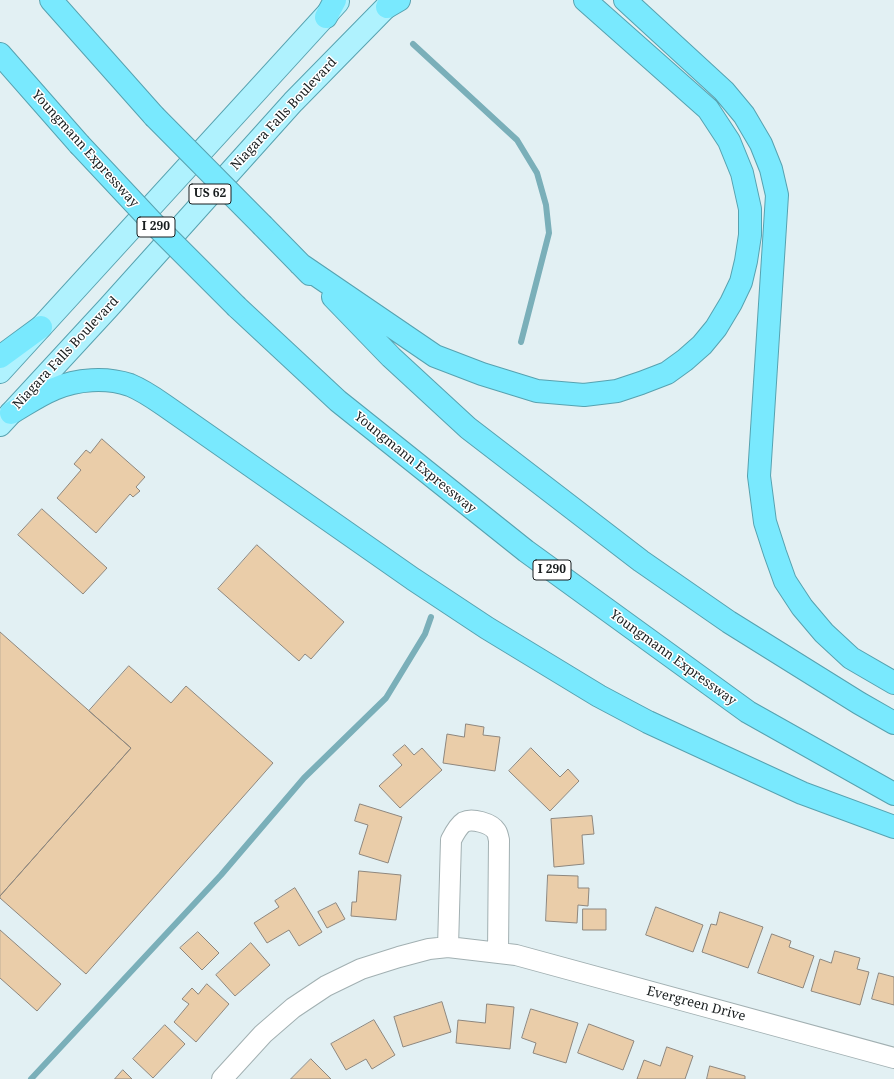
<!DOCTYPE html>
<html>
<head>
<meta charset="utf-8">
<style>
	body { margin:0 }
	canvas { display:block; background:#e2f0f3 }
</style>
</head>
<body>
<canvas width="894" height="1079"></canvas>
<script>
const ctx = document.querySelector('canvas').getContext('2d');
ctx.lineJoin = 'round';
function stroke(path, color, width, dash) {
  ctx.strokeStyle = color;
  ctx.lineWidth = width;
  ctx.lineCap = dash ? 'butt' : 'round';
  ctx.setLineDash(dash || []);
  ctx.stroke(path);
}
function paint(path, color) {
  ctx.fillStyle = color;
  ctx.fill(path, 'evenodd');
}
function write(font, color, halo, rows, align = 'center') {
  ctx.font = font + ' "Noto Serif",serif';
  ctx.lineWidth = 3;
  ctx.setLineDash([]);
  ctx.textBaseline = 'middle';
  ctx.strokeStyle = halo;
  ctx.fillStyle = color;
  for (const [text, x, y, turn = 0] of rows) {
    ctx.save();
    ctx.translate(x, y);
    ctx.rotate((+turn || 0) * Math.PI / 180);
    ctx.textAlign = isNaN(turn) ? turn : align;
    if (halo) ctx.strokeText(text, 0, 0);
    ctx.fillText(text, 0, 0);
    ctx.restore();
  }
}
stroke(new Path2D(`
	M413,44L517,140L537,173L546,205L549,233L521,342
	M31,1079L221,875L304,778L386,698L425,634L431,617`), '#7aafb9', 6);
const building = new Path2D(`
	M102,439L145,477L136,487L140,491L133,497L130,494L96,533L57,498L81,470L74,464L86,450L90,453Z
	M42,509L107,568L83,594L18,535Z
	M257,545L344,622L311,659L305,654L299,661L218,589Z
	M0,632L131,748L0,896Z
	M129,666L171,703L186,686L273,763L86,974L0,898V896L131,748L89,711Z
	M466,724L484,727L483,735L500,737L495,771L443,763L447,734L464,737Z
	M405,745L414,755L422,748L442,770L400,808L379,786L402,765L393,755Z
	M531,748L560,777L568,769L579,781L550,811L509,771Z
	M360,804L402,817L388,863L359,854L368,825L355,821Z
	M592,816L594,834L582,835L584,864L554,867L551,819Z
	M359,871L401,875L396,920L351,916L352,902H356Z
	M548,875L578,876V888H589L588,906L578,905L577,923L546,921Z
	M295,888L322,932L299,946L289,930L267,943L254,923L279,907L275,901Z
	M336,903L345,919L327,928L318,912Z
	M656,907L703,925L693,952L646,935Z
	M583,909H606V930H583Z
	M720,912L763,927L748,968L702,952L711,924L716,925Z
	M0,930L61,984L37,1011L0,978Z
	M198,932L219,953L202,970L180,948Z
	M772,934L791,941L789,947L814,956L803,988L758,973Z
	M251,943L270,965L235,996L216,975Z
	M835,951L860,958L857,969L869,972L860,1005L811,991L820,959L831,963Z
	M879,973L894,977V1005L872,999Z
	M207,984L229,1004L196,1042L174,1022L189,1004L182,999L192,988L198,994Z
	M442,1002L451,1032L403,1047L394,1017Z
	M487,1004L514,1007L510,1049L456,1043L458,1020L485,1023Z
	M531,1009L578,1023L566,1063L533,1053L536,1043L522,1038Z
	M374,1020L395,1055L372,1069L366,1059L346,1070L331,1044Z
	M589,1024L634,1041L623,1070L578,1053Z
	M165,1025L185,1044L153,1078L133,1059Z
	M667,1047L693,1056L685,1079H637L644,1060L660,1066Z
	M311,1059L331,1079H291Z
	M710,1066L745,1076V1079H707Z
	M123,1070L132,1079H115Z`);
paint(building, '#eacda9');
stroke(building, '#8e877e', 1);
const minor = new Path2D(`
	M448,947L451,840C454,834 458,826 464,822C472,818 491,823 496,831C498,833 498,837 499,840L498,953
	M222,1079L263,1034L293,1008L326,986L361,969L399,957L429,949L448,947L516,955L894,1058`);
const primary = new Path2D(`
	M0,372L338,2
	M0,425L108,308L293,102L393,0`);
const motorway = new Path2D(`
	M51,0L154,116
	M625,0L724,91L744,115L761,144L771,169L777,195L759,476L765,522L775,553L785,581L802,607L824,633L851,658L894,683
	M387,7L399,0
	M326,17L335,0
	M0,54L79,144
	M263,226L310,274
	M300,264L435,356L482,374L537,391L584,395L617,391L641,383L667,373L685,360L702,345L716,328L731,303L741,282L746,261L750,235V209L742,173L729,141L708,109L585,0
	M333,297L391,357L468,428L641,561L729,622L859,703L894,723
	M237,307L338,401L526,551L748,712L894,794
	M0,357L41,327
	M11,413C25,405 39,395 54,389C77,379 106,377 130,385C142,390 154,398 164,405L413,579L487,628L599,696L648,722L802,793L894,827`);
stroke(minor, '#a2b0b2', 22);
stroke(primary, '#57a2b0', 24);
stroke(motorway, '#57a2b0', 24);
stroke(minor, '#fff', 20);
stroke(primary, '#aff2fe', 22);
stroke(motorway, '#79e9fe', 22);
const motorwayBridge = new Path2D(`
	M154,116L263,226
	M79,144L153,223L237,307`);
stroke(motorwayBridge, '#57a2b0', 24, []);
stroke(motorwayBridge, '#79e9fe', 22);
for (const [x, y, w] of [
	[210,194,42],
	[156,227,38],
	[552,570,38]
]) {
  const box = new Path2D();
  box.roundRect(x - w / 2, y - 10, w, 20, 3);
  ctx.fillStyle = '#fff';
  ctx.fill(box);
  stroke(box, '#181d1e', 1);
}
write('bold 12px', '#181d1e', null, [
	["US 62",210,194],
	["I 290",156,227],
	["I 290",552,570]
]);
write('13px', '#181d1e', '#fff', [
	["Niagara Falls Boulevard",284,114,-47],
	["Youngmann Expressway",85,149,48],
	["Niagara Falls Boulevard",66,353,-47],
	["Youngmann Expressway",415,463,39],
	["Youngmann Expressway",673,658,36],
	["Evergreen Drive",696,1004,15]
]);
</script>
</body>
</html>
